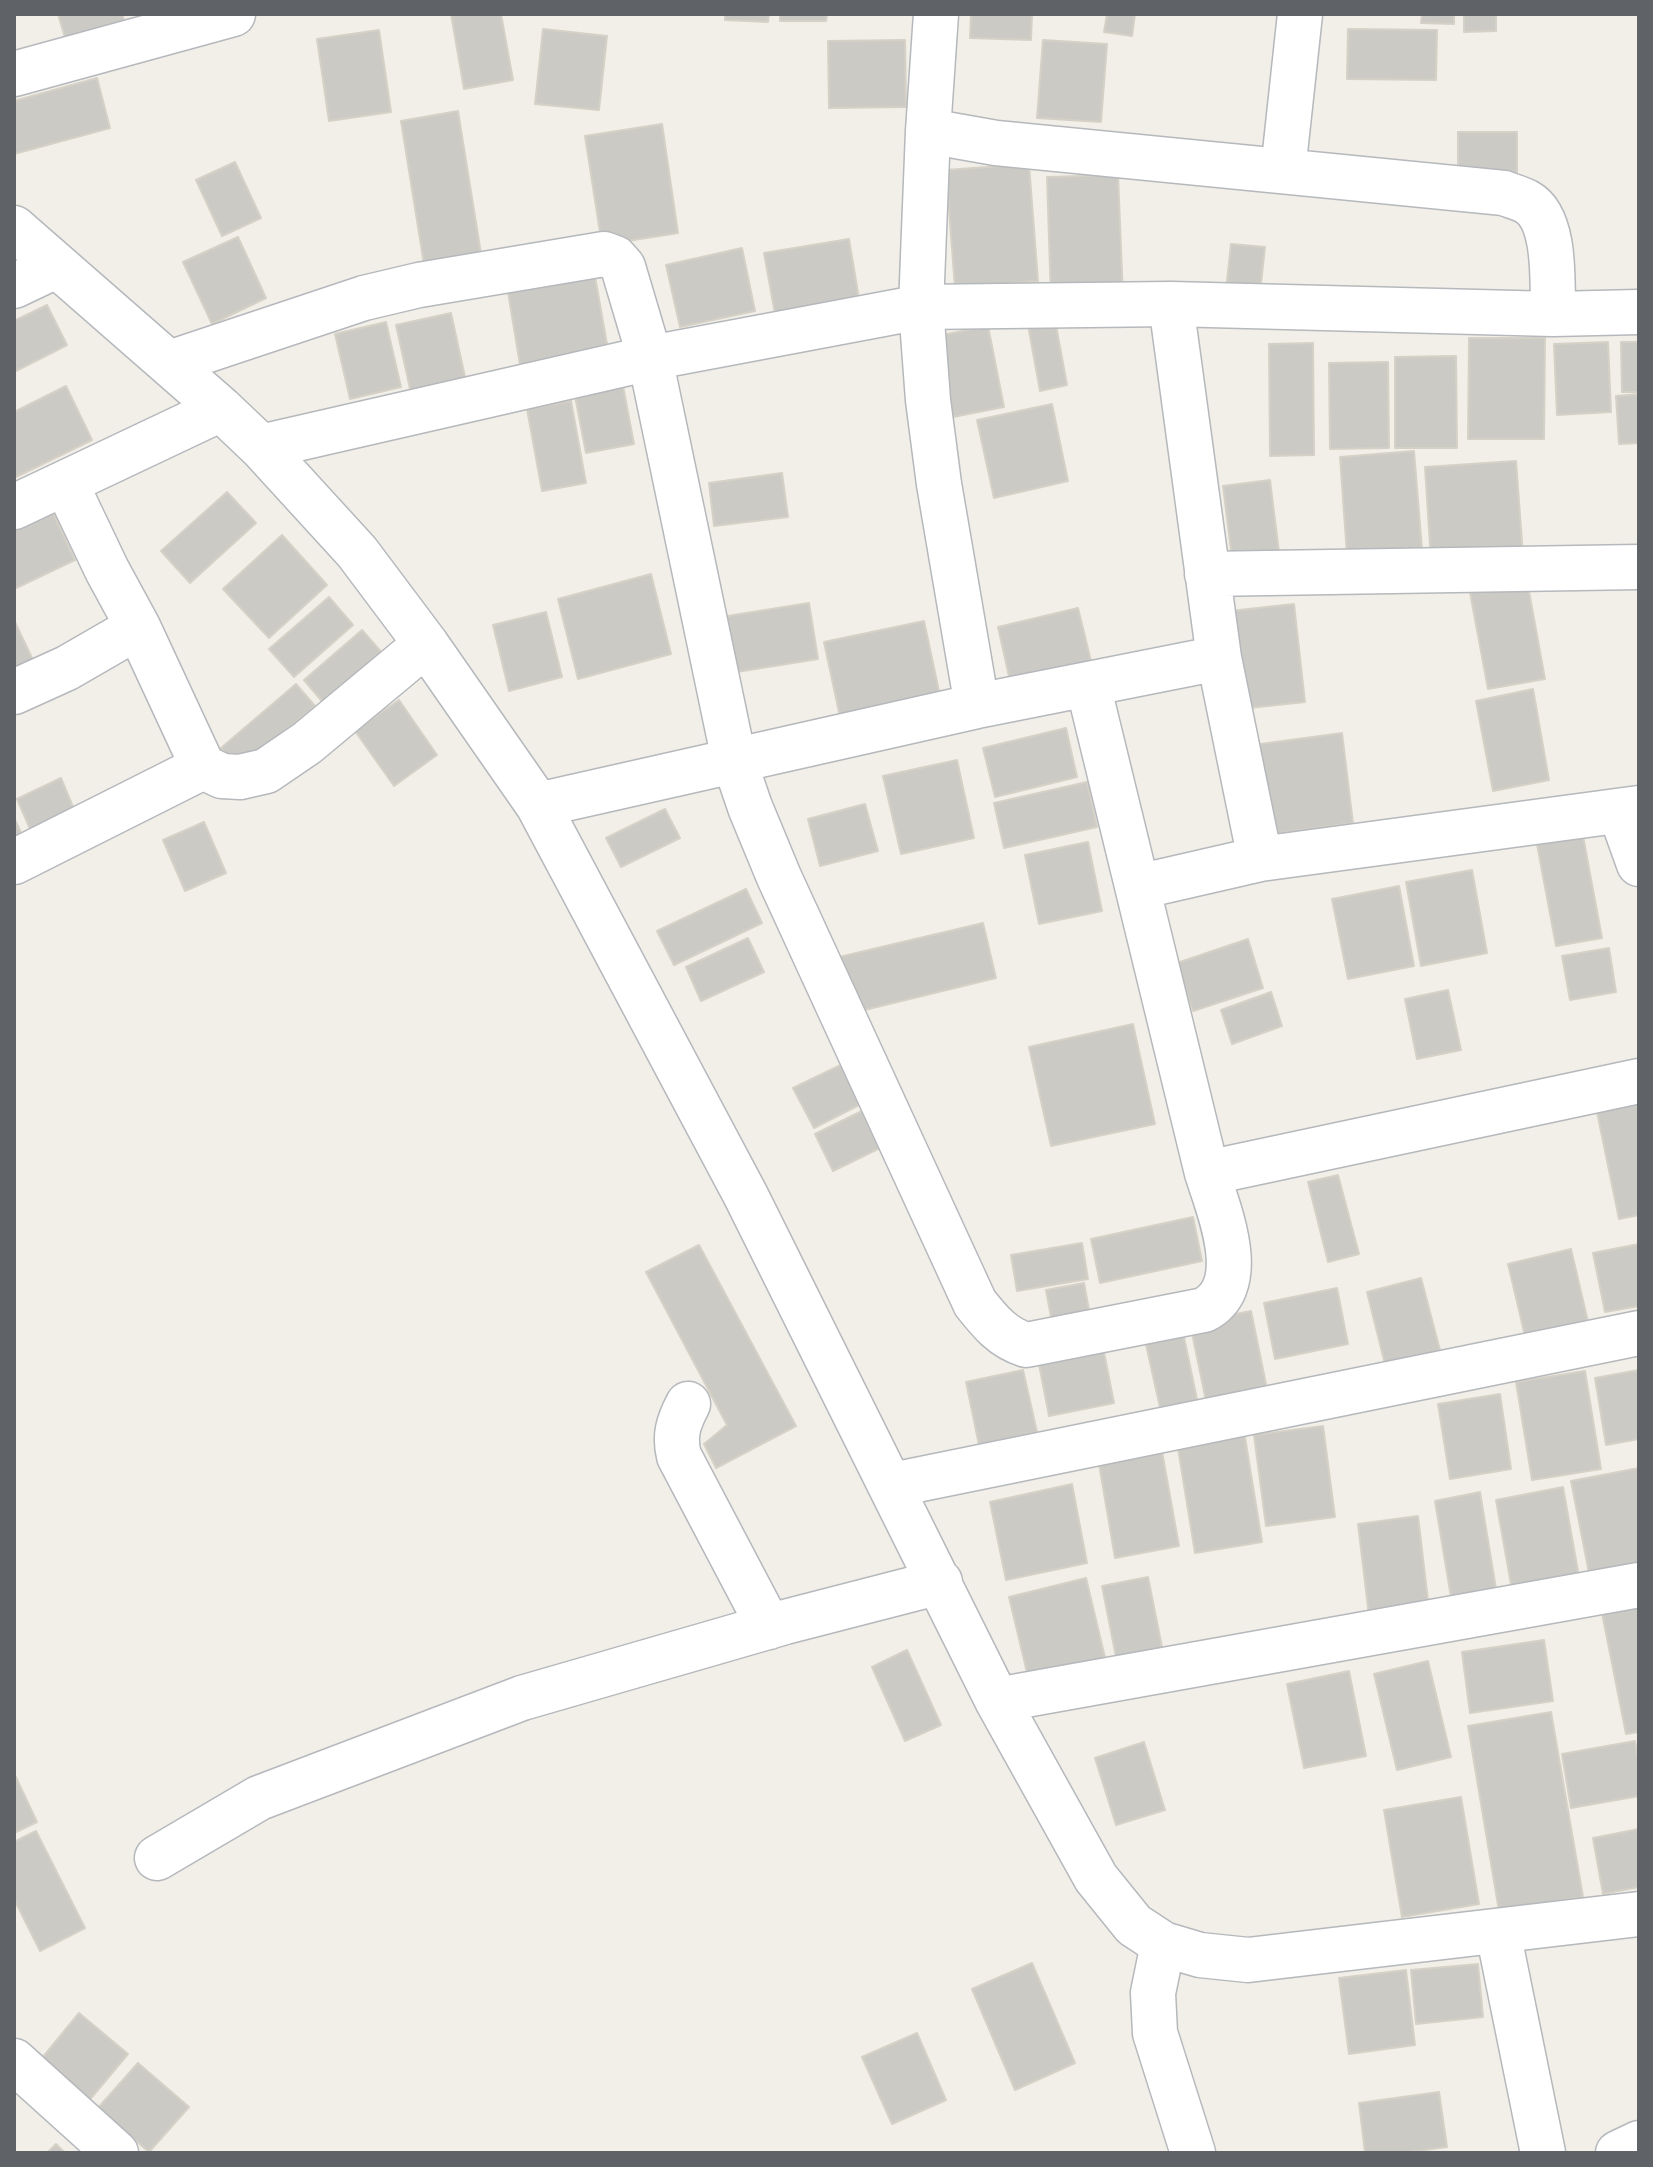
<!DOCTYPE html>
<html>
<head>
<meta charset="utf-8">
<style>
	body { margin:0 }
	#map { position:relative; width:1653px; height:2167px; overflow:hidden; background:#f1efe8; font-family:"Nunito Sans",sans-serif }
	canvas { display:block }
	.frame { position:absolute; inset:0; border:16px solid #5f6368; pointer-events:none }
</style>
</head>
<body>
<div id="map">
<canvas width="1653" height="2167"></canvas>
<div class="frame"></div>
</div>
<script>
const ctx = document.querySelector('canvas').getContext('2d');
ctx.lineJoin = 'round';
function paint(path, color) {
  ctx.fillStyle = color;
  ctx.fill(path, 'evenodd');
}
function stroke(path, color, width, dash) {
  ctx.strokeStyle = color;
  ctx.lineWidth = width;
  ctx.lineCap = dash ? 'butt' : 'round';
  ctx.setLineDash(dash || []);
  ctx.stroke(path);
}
const building = new Path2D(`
	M58,14H122L128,32L69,51Z
	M451,14H501L513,80L464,89Z
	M725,14H769L768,22L725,20Z
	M780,14H827L826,21H780Z
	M971,14H1032L1031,40L970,38Z
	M1107,14H1135L1132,36L1104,32Z
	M1422,14H1454V24L1421,23Z
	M1464,14H1496V31L1464,32Z
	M543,29L607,36L599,110L535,104Z
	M1348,29L1437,30L1436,80L1347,79Z
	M379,30L391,112L329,121L317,39Z
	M905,40L906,107L829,108L828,41Z
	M1043,40L1107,44L1101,122L1037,118Z
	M97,78L110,128L14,154V101Z
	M458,111L481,254L424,264L401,121Z
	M662,124L678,233L602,245L585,136Z
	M1458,132H1517V177L1458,178Z
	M235,162L261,218L222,236L196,180Z
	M1029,164L1038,281L955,288L946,170Z
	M1118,175L1123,297L1051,300L1047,177Z
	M238,237L266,298L212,324L183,262Z
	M849,239L859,299L775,314L764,253Z
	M1231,244L1265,247L1259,302L1225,299Z
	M742,248L755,311L680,327L666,265Z
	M594,271L608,350L520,365L507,286Z
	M47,305L67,345L14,372V321Z
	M451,313L467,386L412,398L396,325Z
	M1055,320L1067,385L1040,391L1028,325Z
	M386,322L401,387L350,399L335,334Z
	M988,326L1004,407L953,417L937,336Z
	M1469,338H1545L1544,439H1468Z
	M1608,342L1611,412L1557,415L1554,344Z
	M1621,342H1639V392H1622Z
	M1313,343L1314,455L1270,456L1269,344Z
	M1456,356L1457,448H1395V357Z
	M1388,362L1389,448L1330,449L1329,363Z
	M66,386L92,440L14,478V412Z
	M623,386L634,444L586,453L575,396Z
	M1639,394V443L1619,444L1616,396Z
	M571,401L586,483L542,491L527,409Z
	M1052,404L1068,481L994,498L977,420Z
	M1414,451L1422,549L1347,555L1340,457Z
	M1516,461L1523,555L1431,561L1425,467Z
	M782,473L788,517L714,526L709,483Z
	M1270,480L1279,552L1232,559L1223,486Z
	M227,492L256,523L190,583L161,551Z
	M50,507L75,560L14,589V524Z
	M282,535L327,585L269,638L223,589Z
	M651,574L671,654L578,679L558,599Z
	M1526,575L1545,679L1488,689L1469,587Z
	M329,597L353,625L294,677L269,649Z
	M809,603L818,659L724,674L715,618Z
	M1294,604L1305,702L1240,709L1230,611Z
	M1078,608L1091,661L1010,681L998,627Z
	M546,612L562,677L509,691L493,625Z
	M14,620L41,677L14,690Z
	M924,621L940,696L840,717L824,642Z
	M362,630L391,663L333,714L304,680Z
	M296,684L315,706L239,769L221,748Z
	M1533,689L1549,780L1493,791L1476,701Z
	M399,700L437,755L394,786L355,731Z
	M1066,728L1077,777L995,797L983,748Z
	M1342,733L1353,823L1257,836L1246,746Z
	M957,760L974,838L901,854L883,776Z
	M61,778L78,819L34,838L17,799Z
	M1087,782L1097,827L1004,848L994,803Z
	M865,804L878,851L820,866L808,819Z
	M665,809L680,838L621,867L606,838Z
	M14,818L27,845L14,851Z
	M204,822L226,873L185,891L163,840Z
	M1583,836L1602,938L1556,946L1537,844Z
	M1088,842L1102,911L1039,924L1025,855Z
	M1472,870L1487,953L1421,966L1406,882Z
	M1399,886L1414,966L1348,979L1332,899Z
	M746,889L762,923L674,965L657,931Z
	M983,923L996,978L848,1014L835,958Z
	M748,938L764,972L701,1001L686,967Z
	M1248,939L1263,988L1193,1011L1177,963Z
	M1609,948L1616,992L1570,1000L1562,956Z
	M1448,990L1461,1050L1417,1059L1405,999Z
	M1271,992L1282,1026L1232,1044L1221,1010Z
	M1133,1024L1155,1124L1051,1146L1029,1047Z
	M849,1061L869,1100L814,1128L793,1088Z
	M1639,1104V1215L1619,1219L1597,1112Z
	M862,1111L880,1148L833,1171L815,1134Z
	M1338,1175L1359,1254L1328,1262L1308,1182Z
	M1193,1217L1202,1261L1100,1283L1091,1239Z
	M1082,1243L1088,1279L1017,1291L1011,1255Z
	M1639,1244V1306L1605,1312L1593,1253Z
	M699,1245L796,1426L716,1468L704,1444L727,1425L646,1272Z
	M1571,1249L1589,1326L1526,1340L1508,1264Z
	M1421,1278L1441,1354L1386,1368L1367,1292Z
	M1084,1283L1091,1321L1053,1328L1046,1290Z
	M1337,1288L1348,1344L1275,1359L1264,1303Z
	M1251,1311L1267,1389L1206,1401L1190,1323Z
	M1181,1323L1198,1404L1161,1412L1143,1331Z
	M1102,1342L1114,1403L1049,1416L1037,1354Z
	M1023,1370L1037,1432L979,1445L966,1382Z
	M1639,1370V1439L1606,1445L1595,1378Z
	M1585,1371L1601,1469L1532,1480L1516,1382Z
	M1500,1394L1511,1469L1450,1479L1438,1404Z
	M1323,1426L1335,1517L1266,1526L1254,1435Z
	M1244,1431L1262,1542L1195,1553L1177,1442Z
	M1161,1446L1179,1546L1115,1558L1098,1458Z
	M1639,1468V1563L1589,1573L1571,1481Z
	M1072,1484L1087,1563L1006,1580L990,1502Z
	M1563,1487L1579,1577L1512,1590L1496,1500Z
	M1480,1492L1497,1595L1452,1603L1435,1501Z
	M1418,1516L1429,1609L1369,1616L1358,1524Z
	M1148,1577L1163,1652L1117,1662L1102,1586Z
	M1086,1578L1107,1666L1030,1685L1009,1597Z
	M1639,1595V1732L1626,1734L1600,1603Z
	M1544,1640L1553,1701L1470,1713L1462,1652Z
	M907,1650L941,1725L905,1741L872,1667Z
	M1428,1661L1451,1757L1397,1770L1374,1674Z
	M1349,1671L1366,1756L1304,1768L1287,1684Z
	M1551,1712L1583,1897L1499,1911L1468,1726Z
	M1635,1741L1639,1764V1796L1571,1808L1562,1754Z
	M1144,1742L1165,1810L1116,1825L1095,1758Z
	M14,1773L37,1822L14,1833Z
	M1461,1797L1479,1904L1402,1917L1384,1810Z
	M1639,1829V1887L1603,1894L1593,1838Z
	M36,1831L85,1928L40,1951L14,1899V1842Z
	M1032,1963L1075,2063L1015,2090L972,1989Z
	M1478,1964L1483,2017L1416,2024L1411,1970Z
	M1406,1970L1415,2045L1349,2054L1339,1978Z
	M79,2013L128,2054L87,2103L38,2063Z
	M917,2033L946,2100L892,2124L862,2057Z
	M138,2063L189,2107L149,2152L98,2108Z
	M1439,2092L1447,2147L1402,2153H1365L1359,2103Z
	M56,2144L65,2153H47Z`);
paint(building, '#cccac5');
stroke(building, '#d6d1c6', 2);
const minor = new Path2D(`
	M936,14L928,131L921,307L928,400L939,484L977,706
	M14,74L233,14
	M928,131L996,143L1504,193C1511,196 1520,198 1527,202C1557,219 1552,283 1553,314
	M1283,171L1300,14
	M14,228L221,409L261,447L357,552L426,644L538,805L746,1196L997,1700L1096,1878L1134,1925L1163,1944L1200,1955L1248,1960L1639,1914
	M14,286L56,266
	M1171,304L1219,658L1260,859
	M169,363L364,298L419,285L604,254L615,258L623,267L650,358L734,760L750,807L779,877L975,1303C991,1323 1002,1337 1026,1345L1204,1310C1251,1286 1219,1211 1207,1173L1088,685
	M261,447L650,358L921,307L1171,304L1553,314L1639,312
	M14,507L221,409
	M1207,574L1639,567
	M138,627L203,767L222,776L240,777L266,771L307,743L426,644
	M14,692L67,668L138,627L107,570L66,484
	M538,805L977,706L1219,658
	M1620,811L1639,864
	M14,862L203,767
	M1138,887L1260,859L1639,808
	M1207,1173L1639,1081
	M688,1404C678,1423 674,1436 679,1456L769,1627
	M892,1485L1639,1333
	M997,1700L1639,1585
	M157,1858L259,1798L522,1698L785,1622L940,1582
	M1498,1932L1543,2153
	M1163,1944L1153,1993L1155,2033L1193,2153
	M14,2061L116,2153
	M1618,2153L1639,2143`);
stroke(minor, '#b5b8bc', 47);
stroke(minor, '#fff', 44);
</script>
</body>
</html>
